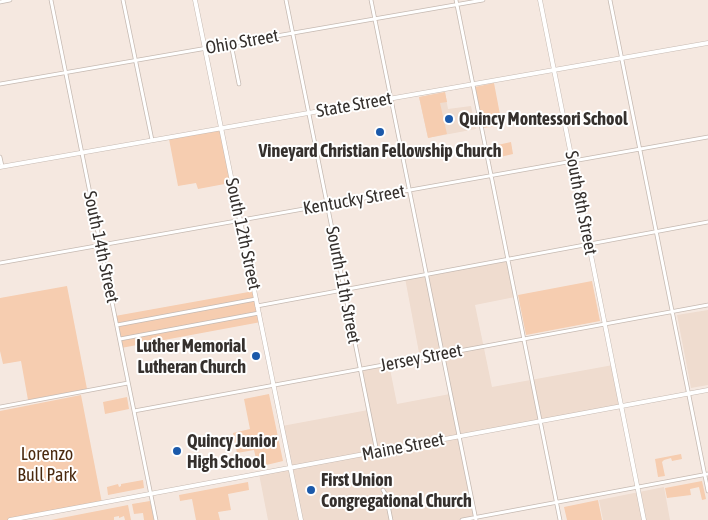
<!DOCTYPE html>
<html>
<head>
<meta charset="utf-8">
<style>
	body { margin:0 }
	canvas { display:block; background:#f5e8e0 }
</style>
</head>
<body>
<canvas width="708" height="520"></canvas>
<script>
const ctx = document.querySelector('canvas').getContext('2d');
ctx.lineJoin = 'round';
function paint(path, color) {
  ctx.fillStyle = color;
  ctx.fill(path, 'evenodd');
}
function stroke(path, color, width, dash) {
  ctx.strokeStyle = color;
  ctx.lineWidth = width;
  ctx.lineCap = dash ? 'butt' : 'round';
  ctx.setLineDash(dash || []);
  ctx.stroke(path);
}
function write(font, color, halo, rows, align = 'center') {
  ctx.font = font + ' "Asap Condensed",sans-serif';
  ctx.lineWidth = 4;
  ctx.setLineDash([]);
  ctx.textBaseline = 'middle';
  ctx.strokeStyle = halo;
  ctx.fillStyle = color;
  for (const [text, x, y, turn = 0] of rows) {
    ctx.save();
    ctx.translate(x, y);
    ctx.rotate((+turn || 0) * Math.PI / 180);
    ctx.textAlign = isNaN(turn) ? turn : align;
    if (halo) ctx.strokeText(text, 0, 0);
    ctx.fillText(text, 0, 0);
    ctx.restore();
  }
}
paint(new Path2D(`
	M445,92L448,109L471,106L476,129L428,138L419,97Z
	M507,259L515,297L475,305L492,387L613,365L621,406L459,436L476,520H268L259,474L290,468L282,426L368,410L360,369L389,364L397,404L450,394L442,354L420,358L405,278Z
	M708,310V385L691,388L677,315Z
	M664,487L670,520H603L599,500Z`), '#efdccf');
paint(new Path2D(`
	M494,83L502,125L483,128L475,87Z
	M445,92L447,102L440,103L447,134L428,138L419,97Z
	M220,129L230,183L198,189L196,183L178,186L169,139Z
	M511,142L513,154L496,158L493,146Z
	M592,281L600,321L526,335L518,295Z
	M67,286L87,389L28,400L21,361L3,364L0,351V298Z
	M254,291L261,322L121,348L115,316Z
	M269,394L283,461L258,467L254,450L237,453L233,433L250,429L244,399Z
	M81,395L102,503L12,520H0V411Z
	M127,397L129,409L105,414L103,402Z
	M681,454L682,459L672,461L671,458L664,460L662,462L665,476L658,477L655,459Z
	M143,480L144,488L108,495L107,487L118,484L119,487L121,486V484Z
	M702,481L706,499L702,500L699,487L690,489L691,495L667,498L665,488Z
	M248,482L249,490L228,494L231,510L218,512L220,520H196L192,499L180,501L179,495Z
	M598,500L602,520H567L564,507Z
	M150,501L154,520H144L143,513L134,514L132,504Z
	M128,505L131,520H125L124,516L119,518V516L114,517V520H51Z`), '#f6cdb0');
const minor = new Path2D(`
	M51,0L156,520
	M123,0L152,140
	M286,0L377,452
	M371,0L476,520
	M456,0L560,520
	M610,0L708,491
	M0,2L10,0
	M231,44L239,84
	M0,84L483,0
	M0,157L2,166
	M0,263L708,137
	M257,306L708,222
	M117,325L256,299
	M120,339L259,313
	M0,407L128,383
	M134,411L708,305
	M383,490L386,495L391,520
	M462,520L708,474`);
const tertiary = new Path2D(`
	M195,0L301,520
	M540,0L644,520
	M0,167L708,43
	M10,520L708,390`);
stroke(minor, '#c6bab2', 4.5);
stroke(tertiary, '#c6bab2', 5);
stroke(minor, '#fff', 3);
stroke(tertiary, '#fff', 4);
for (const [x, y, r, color] of [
	[449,119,5,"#1b59aa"],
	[380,132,5,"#1b59aa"],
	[256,356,5,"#1b59aa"],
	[177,451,5,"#1b59aa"],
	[311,490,5,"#1b59aa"]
]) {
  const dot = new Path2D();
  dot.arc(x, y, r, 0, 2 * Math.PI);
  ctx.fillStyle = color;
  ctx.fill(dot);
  stroke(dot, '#fff', 2);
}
write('18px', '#35302d', '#fff', [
	["Ohio Street",242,42,-10],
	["State Street",354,105,-10],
	["Kentucky Street",354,200,-10],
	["South 8th Street",581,203,79],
	["South 12th Street",243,234,78],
	["South 14th Street",101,247,78],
	["Sourth 11th Street",343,285,79],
	["Jersey Street",421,358,-11],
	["Maine Street",403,447,-11]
]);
write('bold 18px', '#35302d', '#fff', [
	["Quincy Montessori School",459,119],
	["Vineyard Christian Fellowship Church",380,151,"center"],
	["Luther Memorial",246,346,"right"],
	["Lutheran Church",246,367,"right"],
	["Quincy Junior",187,441],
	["High School",187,462],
	["First Union",321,480],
	["Congregational Church",321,501]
], 'left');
write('18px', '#4b2a0f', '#fff', [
	["Lorenzo",47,454],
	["Bull Park",47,475]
]);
</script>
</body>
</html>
